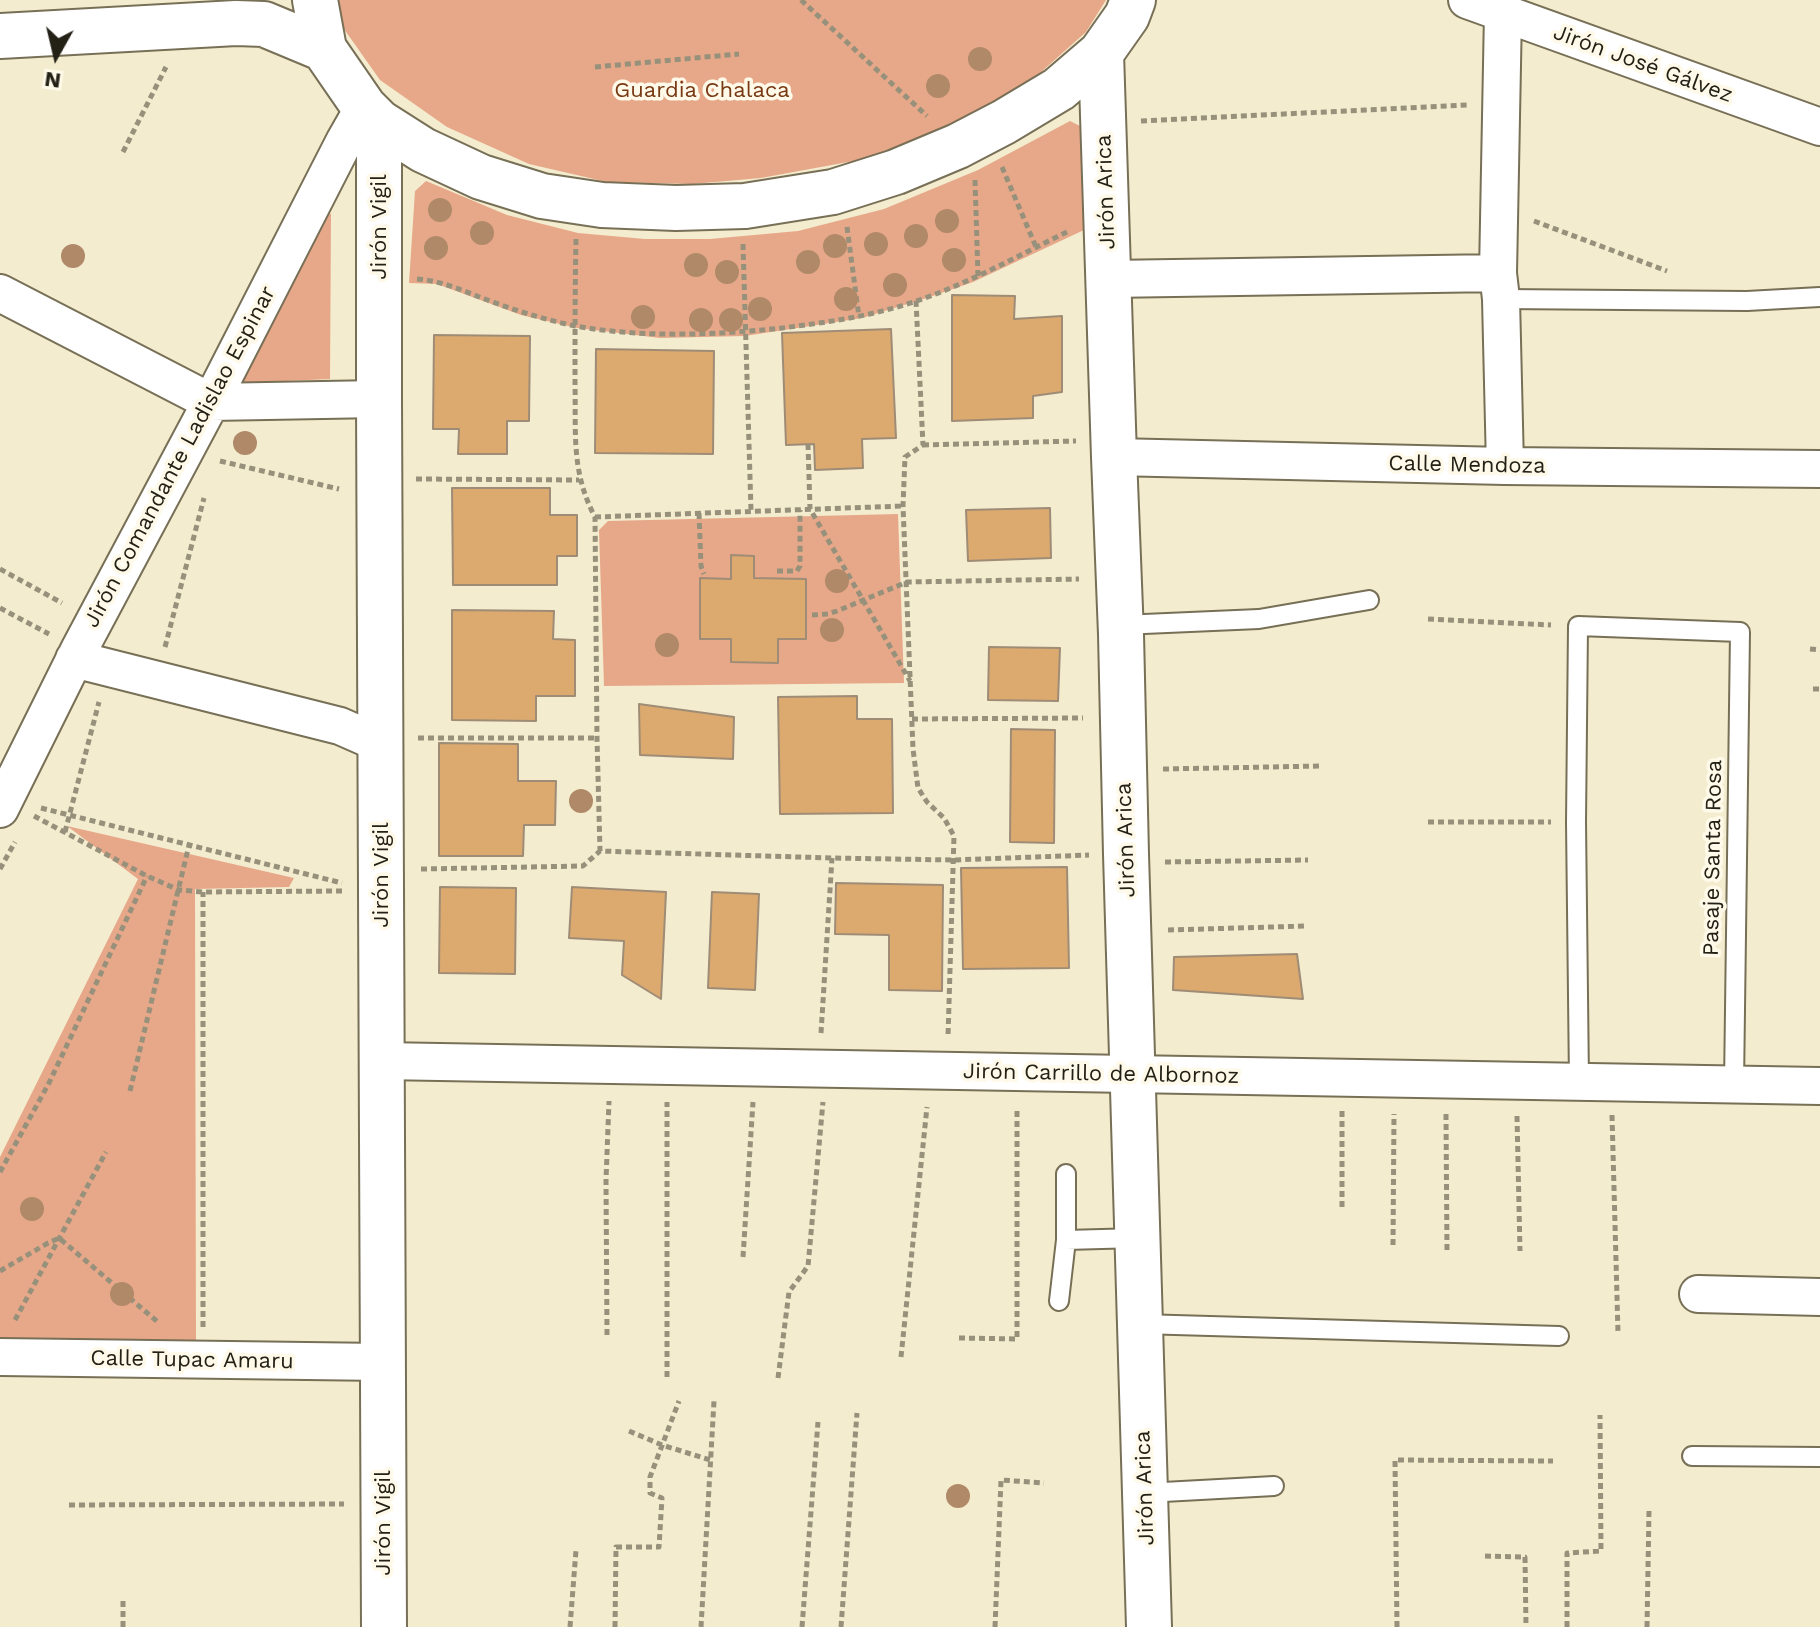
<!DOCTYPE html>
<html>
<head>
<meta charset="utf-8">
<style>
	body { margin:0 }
	#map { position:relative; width:1820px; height:1627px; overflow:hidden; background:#f4eccf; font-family:"Work Sans",sans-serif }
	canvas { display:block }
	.north { position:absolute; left:16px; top:16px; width:80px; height:80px; -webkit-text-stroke:6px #fef9e8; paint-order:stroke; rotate:188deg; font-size:22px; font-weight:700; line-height:32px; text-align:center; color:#232016 }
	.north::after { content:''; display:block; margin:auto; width:28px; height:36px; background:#232016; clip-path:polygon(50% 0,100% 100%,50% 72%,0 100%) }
</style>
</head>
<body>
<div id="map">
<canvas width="1820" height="1627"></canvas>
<div class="north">N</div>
</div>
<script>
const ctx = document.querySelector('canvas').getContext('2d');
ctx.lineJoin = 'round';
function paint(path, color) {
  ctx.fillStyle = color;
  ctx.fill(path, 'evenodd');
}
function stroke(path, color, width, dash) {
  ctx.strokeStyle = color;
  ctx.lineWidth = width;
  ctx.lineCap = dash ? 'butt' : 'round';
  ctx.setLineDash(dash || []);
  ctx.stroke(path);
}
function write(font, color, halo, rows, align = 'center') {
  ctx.font = font + ' "Work Sans",sans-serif';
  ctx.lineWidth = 7;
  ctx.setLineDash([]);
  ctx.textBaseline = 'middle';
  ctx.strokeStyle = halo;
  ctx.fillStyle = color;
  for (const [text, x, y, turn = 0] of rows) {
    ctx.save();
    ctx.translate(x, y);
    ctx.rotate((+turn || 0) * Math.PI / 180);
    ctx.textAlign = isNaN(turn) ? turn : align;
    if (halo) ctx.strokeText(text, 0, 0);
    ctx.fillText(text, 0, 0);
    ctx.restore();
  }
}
paint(new Path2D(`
	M338,0H1106L1086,32L1031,81L949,129L870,158L761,178L692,184L607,182L529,164L447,127L380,80L344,29Z
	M1070,121L1084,128V230L973,282L927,298L862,318L745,336L660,338L577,328L521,315L437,284L409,283L415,191L426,181L507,215L578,233L645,239H710L798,231L884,209L978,170Z
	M316,212L331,214L330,379L241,383Z
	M898,514L904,683L604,686L599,530L608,521Z
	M67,826L294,878L289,887L195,889L196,1349L0,1348V1157L138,879Z`), '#e7a88a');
const building = new Path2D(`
	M952,295L1015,296L1014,319L1062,316V392L1033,396V418L952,421Z
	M891,329L896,438L862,439L863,468L815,470L814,444L786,445L782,333Z
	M434,335L530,336L529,421H507V454H458L459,429H433Z
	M596,349L714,351L713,454L595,453Z
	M452,488H550V515H577V556H557V585H453Z
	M1050,508L1051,558L968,561L966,510Z
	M731,555L754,556V578L806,579V639H778V663L731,662V639H700V578L731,579Z
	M452,610L554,611L553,639L575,640V696H536V721L452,720Z
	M989,647L1060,648L1058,701L988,700Z
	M857,696V719H892L893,813L780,814L778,697Z
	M639,704L734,717L733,759L640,755Z
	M1011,729L1055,730L1054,843L1010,842Z
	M439,743L518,744V781H556L555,825H524L523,856H439Z
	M1067,867L1069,968L963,969L961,868Z
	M836,883L943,885L942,991L889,990V935L835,934Z
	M440,887L516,888L515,974L439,973Z
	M572,887L666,892L661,999L622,975L624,941L569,938Z
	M712,892L759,894L755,990L708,988Z
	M1297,954L1303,999L1173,990L1174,957Z`);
paint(building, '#dcaa6f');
stroke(building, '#9f8c76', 2);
const lane = new Path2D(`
	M1501,299L1747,301L1820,297
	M1121,625L1259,619L1369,600
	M1579,1082L1576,822L1578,626L1740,632L1734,1085
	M1066,1240L1138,1238
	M1059,1301L1066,1240V1174
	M1140,1324L1559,1336
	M1692,1456L1820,1457
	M1145,1493L1274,1486`);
const street = new Path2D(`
	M1467,0L1820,127
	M1503,13L1498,273L1501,299L1505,466
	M1109,279L1498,273
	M0,293L211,402L379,399
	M1114,457L1505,466L1820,469
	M74,659L340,726L381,744
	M0,809L79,650L211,402L344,142L364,107
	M382,1061L1820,1086
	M1698,1294L1820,1297
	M0,1357L383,1362`);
const secondary = new Path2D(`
	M315,0L324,49L364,107L379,122L423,150L481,177L542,196L602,205L676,208L745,206L833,192L896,172L958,146L1004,122L1059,89L1101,53L1127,16L1133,0
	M0,36L236,23L264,24L324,49
	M1101,53L1114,457L1121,634L1126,854L1149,1627
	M379,122V399L384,1627`);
stroke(lane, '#776f56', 22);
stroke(street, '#776f56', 40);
stroke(secondary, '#776f56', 48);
stroke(new Path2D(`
	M801,0L927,116
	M595,67L739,54
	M1141,121L1467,105
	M123,152L166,67
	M1002,167L1036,247
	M975,180L978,276
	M1534,221L1667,271
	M847,227L859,317
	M576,239C575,287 575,335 575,383C576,433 571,472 595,517L597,738L600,851
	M743,244L751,511
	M417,279C445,281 467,293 493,302C520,312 547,320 575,326C643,338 714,335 782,328C830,322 879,315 925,298C975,280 1021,254 1069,231
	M916,301L923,445L905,457L903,506L913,749L918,788L927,802L944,818L954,836L948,1037
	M808,444L810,509L910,681
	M923,445L1076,441
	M220,461L339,489
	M416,479L579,480
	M699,513L701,566L704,574
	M595,517L903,506
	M0,569L62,603
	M777,571H797L800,566V510
	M0,608L49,634
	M812,615L828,614L837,611L907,582L1079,579
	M1428,619L1551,625
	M165,647L204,498
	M1810,649L1820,650
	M1813,689H1820
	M912,719L1083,718
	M418,738H597
	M1163,769L1322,766
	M41,808L342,883
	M34,816L147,876L179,890L203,892L342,891
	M1428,822H1551
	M65,832L99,702
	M1165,862L1308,860
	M0,869L15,842
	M421,869L583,866L600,851L832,858L954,860L1089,855
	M1168,930L1307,926
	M821,1033L832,858
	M130,1091L189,845
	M1342,1111V1210
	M1446,1114L1447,1253
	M1612,1115L1618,1333
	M1517,1116L1520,1251
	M0,1172L49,1083L147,876
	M1393,1245L1394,1114
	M743,1257L753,1102
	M0,1271L48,1243L59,1238L159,1323
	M15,1320L106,1152
	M203,1327V892
	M607,1335L606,1180L609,1101
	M959,1338L1017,1339V1107
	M901,1357L927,1107
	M667,1377V1102
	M778,1378L789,1292L808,1266L823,1102
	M629,1431L662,1445L710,1460
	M69,1505L344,1504
	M1485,1556L1525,1557L1526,1627
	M123,1627V1599
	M570,1627L576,1550
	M615,1627L616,1547H659L662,1498L650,1493V1477L679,1401
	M701,1627L714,1401
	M802,1627L818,1422
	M841,1627L857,1413
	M995,1627L1001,1480L1044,1483
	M1397,1627L1395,1460L1553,1461
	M1567,1627V1553L1601,1551L1600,1415
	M1647,1627L1649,1510`), '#97917c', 5, [6, 4]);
stroke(lane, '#fff', 18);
stroke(street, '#fff', 36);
stroke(secondary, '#fff', 44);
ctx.fillStyle = '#af8968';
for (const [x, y] of [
	[980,59],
	[938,86],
	[440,210],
	[947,221],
	[482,233],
	[916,236],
	[876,244],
	[835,246],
	[436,248],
	[73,256],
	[954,260],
	[808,262],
	[696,265],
	[727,272],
	[895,285],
	[846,299],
	[760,309],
	[643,317],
	[701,320],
	[731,320],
	[245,443],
	[837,581],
	[832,630],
	[667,645],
	[581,801],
	[32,1209],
	[122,1294],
	[958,1496]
]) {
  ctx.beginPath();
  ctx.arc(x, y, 12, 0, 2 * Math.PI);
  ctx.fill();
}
write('22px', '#232016', '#fef9e8', [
	["Jirón José Gálvez",1643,64,20],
	["Jirón Arica",1106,192,-92],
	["Jirón Vigil",380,227,-90],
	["Jirón Comandante Ladislao Espinar",180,457,-62],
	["Calle Mendoza",1467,465,1],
	["Jirón Arica",1126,840,-92],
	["Pasaje Santa Rosa",1713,858,-89],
	["Jirón Vigil",382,875,-90],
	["Jirón Carrillo de Albornoz",1101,1074,1],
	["Calle Tupac Amaru",192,1360,1],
	["Jirón Arica",1145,1488,-92],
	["Jirón Vigil",384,1523,-90]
]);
write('22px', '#773813', '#fef9e8', [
	["Guardia Chalaca",702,91]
]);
</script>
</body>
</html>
